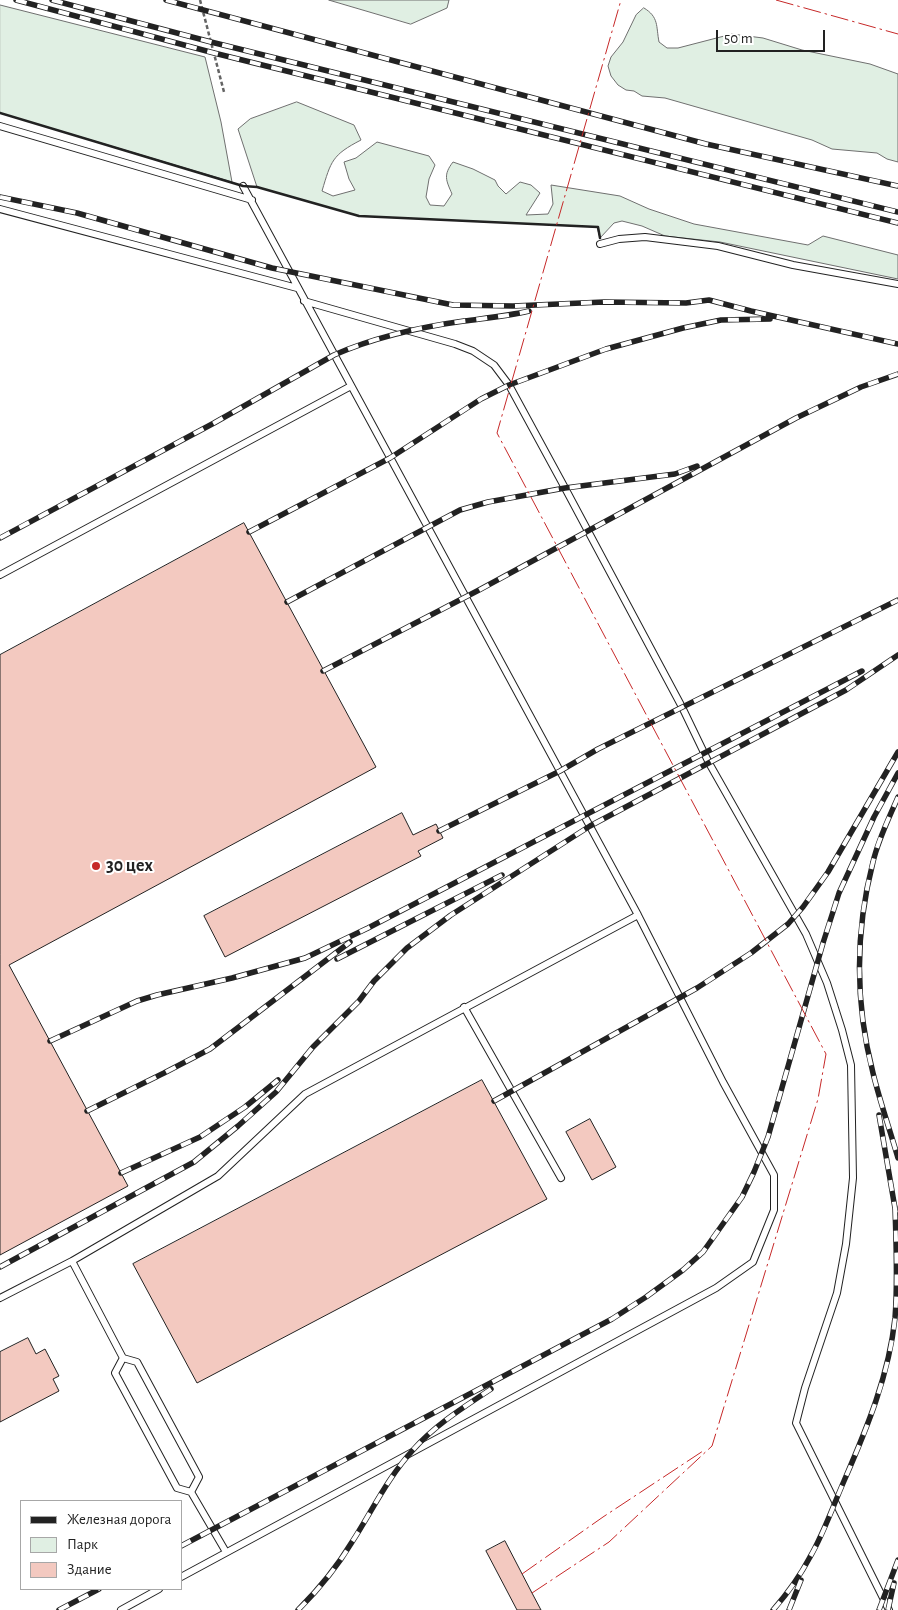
<!DOCTYPE html>
<html>
<head>
<meta charset="utf-8">
<style>
	body { margin:0 }
	#map { position:relative; width:898px; height:1610px; overflow:hidden; background:#fff; font-family:"Alegreya Sans",sans-serif }
	canvas { display:block }
	.legend { position:absolute; left:20px; top:1500px; width:162px; height:90px; box-sizing:border-box; background:#fff; border:1px solid #a7a7a7; margin:0; padding:6px 9px; list-style:none; font-size:15px; color:#222 }
	.legend li { display:flex; align-items:center; gap:10px; height:25px }
	.legend b { width:25px; border:1px solid #a7a7a7 }
	.scale { position:absolute; left:716px; top:30px; width:109px; height:22px; box-sizing:border-box; border:2px solid #222; border-top:0; padding-left:6px; font-size:15px; line-height:18px; white-space:nowrap; color:#222; -webkit-text-stroke:4px #fff; paint-order:stroke }
</style>
</head>
<body>
<div id="map">
<canvas width="898" height="1610"></canvas>
<ul class="legend">
<li><b style="height:6px;background:#222"></b>Железная дорога</li>
<li><b style="height:14px;background:#e0efe3"></b>Парк</li>
<li><b style="height:14px;background:#f3c9c0"></b>Здание</li>
</ul>
<div class="scale">50 m</div>
</div>
<script>
const ctx = document.querySelector('canvas').getContext('2d');
ctx.lineJoin = 'round';
function paint(path, color) {
  ctx.fillStyle = color;
  ctx.fill(path, 'evenodd');
}
function stroke(path, color, width, dash) {
  ctx.strokeStyle = color;
  ctx.lineWidth = width;
  ctx.lineCap = dash ? 'butt' : 'round';
  ctx.setLineDash(dash || []);
  ctx.stroke(path);
}
function write(font, color, halo, rows, align = 'center') {
  ctx.font = font + ' "Alegreya Sans",sans-serif';
  ctx.lineWidth = 4;
  ctx.setLineDash([]);
  ctx.textBaseline = 'middle';
  ctx.strokeStyle = halo;
  ctx.fillStyle = color;
  for (const [text, x, y, turn = 0] of rows) {
    ctx.save();
    ctx.translate(x, y);
    ctx.rotate((+turn || 0) * Math.PI / 180);
    ctx.textAlign = isNaN(turn) ? turn : align;
    if (halo) ctx.strokeText(text, 0, 0);
    ctx.fillText(text, 0, 0);
    ctx.restore();
  }
}
const green = new Path2D(`
	M329,0H449L447,8L411,24Z
	M0,5L205,57L221,122L232,182L0,113Z
	M644,8C659,17 656,26 659,42L667,48H678L732,34L763,38L802,50L870,64L898,74V162L887,159L877,153L832,149L812,140L665,98L642,96L634,91L626,90L618,85L611,76L608,66L611,57L623,42L636,15Z
	M297,102L354,125L361,140C332,155 331,161 322,191L333,196L355,190L349,179L344,162L356,158L377,142L429,156L435,165L429,179L426,197L430,205L444,206L452,194C446,180 443,175 453,162L473,169L495,180L498,186L506,194L520,182L531,185L540,193L526,215L548,214L553,204L551,185L620,196L649,209L694,224L808,245L823,236L898,255V279L720,242L665,236L642,226L622,221L614,223L600,238L597,227L359,216L257,187L238,129L250,119Z`);
paint(green, '#e0efe3');
stroke(green, '#6f6f6f', 1);
const building = new Path2D(`
	M244,523L376,767L9,965L128,1186L0,1255V655Z
	M402,813L413,835L436,824L443,838L418,851L421,856L225,957L204,916Z
	M482,1080L547,1199L197,1383L133,1264Z
	M590,1119L616,1167L592,1180L566,1132Z
	M28,1338L36,1354L45,1349L59,1376L53,1379L59,1391L0,1422V1352Z
	M505,1541L532,1593L541,1610H517L486,1551Z`);
paint(building, '#f3c9c0');
stroke(building, '#222', 1);
const service = new Path2D(`
	M0,126L252,200
	M0,209L297,288
	M600,244L619,239L645,237L718,246L793,265L898,284
	M304,301L455,344L473,351L494,365L509,385L565,488L682,707L709,763L806,934L827,983L842,1030L851,1065L853,1178L846,1244L837,1293L805,1388L796,1423L889,1610
	M0,575L351,386
	M464,1007L561,1178
	M72,1261L123,1358L137,1362L199,1477L191,1492
	M0,1298L72,1261L218,1176L305,1094L638,915
	M123,1358L115,1373L177,1488L191,1492L226,1552
	M181,1577L716,1288L753,1262L774,1210V1175L723,1082L638,915L243,186
	M121,1610L159,1589`);
stroke(service, '#222', 8);
stroke(new Path2D(`
	M200,0L224,92`), '#646464', 2.5, [4, 2.5]);
stroke(service, '#fff', 6);
const rail = new Path2D(`
	M16,0L214,53L898,223
	M52,0L211,42L898,212
	M166,0L706,144L898,186
	M0,197L77,213L272,268L453,305L513,306L604,302L686,303L709,300L751,311L898,344
	M249,532L390,458L481,399L509,385L606,349L683,328L721,320L770,319
	M0,538L214,423L334,355C375,337 420,327 464,321C486,318 508,316 529,311
	M287,602L460,510L488,502L565,488L675,474L697,466
	M323,671L479,590L796,418L861,387L898,374
	M898,797C889,818 878,840 873,862C855,932 855,1003 873,1073C880,1102 890,1130 898,1158
	M439,831L560,771L598,749L898,600
	M337,959L502,875
	M50,1041L137,1001L157,995L232,978L305,958L368,928L862,671
	M494,1101L697,988L751,953L788,924L803,907L828,872L898,752
	M87,1111L164,1073L210,1049L350,942
	M879,1115L896,1214
	M121,1173L200,1137L245,1107L278,1080
	M0,1267L194,1162L238,1126L276,1092L313,1047L359,1001L374,981L407,948L451,915L590,826L846,690L898,655
	M181,1546L612,1319L646,1297L683,1270L703,1252L742,1197L754,1172L768,1137L823,943L839,893L874,817L898,773
	M59,1610L99,1589
	M298,1610C319,1589 337,1567 352,1542C372,1511 388,1477 413,1450C435,1425 464,1407 491,1389
	M773,1610C787,1594 800,1576 810,1557C824,1533 833,1506 844,1481C867,1428 889,1375 895,1318C898,1281 896,1244 895,1207
	M789,1610L801,1580
	M879,1610L898,1560
	M888,1610L894,1583`);
stroke(rail, '#222', 5.5);
stroke(rail, '#fff', 4, [11]);
stroke(new Path2D(`
	M0,113L243,186L257,187L359,216L598,227L600,238`), '#222', 2.5);
stroke(new Path2D(`
	M776,0L898,34
	M522,1574L603,1517L703,1451
	M532,1593L609,1542L712,1446L818,1099L826,1054L497,433L621,0`), '#c62828', 1, [18, 4, 2.5, 4]);
for (const [x, y, r, color] of [
	[96,866,5,"#c62828"]
]) {
  const dot = new Path2D();
  dot.arc(x, y, r, 0, 2 * Math.PI);
  ctx.fillStyle = color;
  ctx.fill(dot);
  stroke(dot, '#fff', 2);
}
write('bold 18px', '#222', '#fff', [
	["30 цех",106,866]
], 'left');
</script>
</body>
</html>
